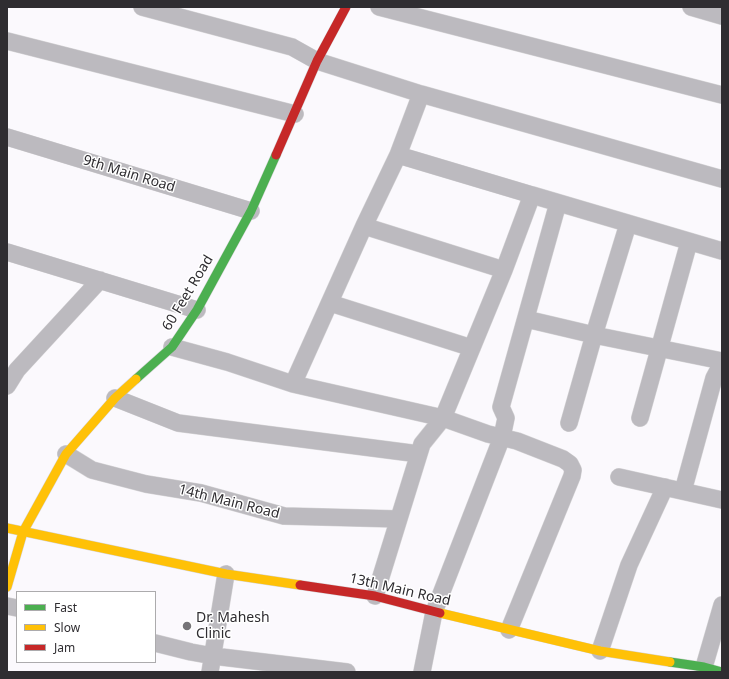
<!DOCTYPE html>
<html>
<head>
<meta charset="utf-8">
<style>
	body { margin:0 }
	#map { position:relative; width:729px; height:679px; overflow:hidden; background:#fbf9fd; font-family:"Noto Sans",sans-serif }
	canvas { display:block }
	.frame { position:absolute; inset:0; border:8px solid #2f2d31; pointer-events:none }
	.legend { position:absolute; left:16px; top:591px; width:140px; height:72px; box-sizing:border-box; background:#fff; border:1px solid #acabad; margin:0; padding:5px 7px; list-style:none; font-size:12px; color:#2f2d31 }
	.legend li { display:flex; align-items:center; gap:8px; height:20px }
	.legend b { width:20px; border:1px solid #acabad }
</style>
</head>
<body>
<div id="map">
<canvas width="729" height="679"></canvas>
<div class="frame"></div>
<ul class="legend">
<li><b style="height:5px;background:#4caf50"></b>Fast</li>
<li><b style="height:5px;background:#ffc107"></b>Slow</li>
<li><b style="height:5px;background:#c62828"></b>Jam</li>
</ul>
</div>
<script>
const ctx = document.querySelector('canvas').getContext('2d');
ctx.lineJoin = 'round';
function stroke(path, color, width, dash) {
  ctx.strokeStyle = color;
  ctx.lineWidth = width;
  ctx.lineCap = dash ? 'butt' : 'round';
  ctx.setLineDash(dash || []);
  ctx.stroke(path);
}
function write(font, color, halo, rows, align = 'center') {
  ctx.font = font + ' "Noto Sans",sans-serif';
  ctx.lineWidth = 3;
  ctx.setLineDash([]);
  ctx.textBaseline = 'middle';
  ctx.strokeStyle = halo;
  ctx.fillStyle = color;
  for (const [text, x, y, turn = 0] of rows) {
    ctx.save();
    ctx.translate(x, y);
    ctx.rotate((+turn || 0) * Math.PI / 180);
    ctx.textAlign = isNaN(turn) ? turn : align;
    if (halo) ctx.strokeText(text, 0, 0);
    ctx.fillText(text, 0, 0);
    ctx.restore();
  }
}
const street = new Path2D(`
	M142,7L292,47L317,61L421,94L722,179
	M379,7L722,95
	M691,7L722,16
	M7,41L295,114
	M7,137L251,211
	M398,155L532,195
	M364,226L504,270
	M7,252L197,310
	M330,303L472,348
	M526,319L594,335L722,361
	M172,347L227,362L293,384L443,418L488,434L517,441L563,459L570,464L573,470L572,476L509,630
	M293,384L364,226L398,155L421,94
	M7,386L17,370L100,280
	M115,398L178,423L419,454
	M640,418L689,242
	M569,423L594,335L628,224
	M66,454L92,470L146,484L201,493L284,516L398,519
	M619,477L722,500
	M683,491L714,378L722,363
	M375,596L422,444L443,418L504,270L532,195L722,251
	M7,606L17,608
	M155,643L191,652L213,656L347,672
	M600,651L629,565L665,487
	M704,667L722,605
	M210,672L226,574
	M422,672L434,612L502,437L506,418L501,407L558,203`);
const fast = new Path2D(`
	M136,379L172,347L197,310L251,211L276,155
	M670,662L704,667L722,672`);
const slow = new Path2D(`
	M7,528L226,574L300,585
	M7,587L23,532L66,454L115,398L136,379
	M440,613L600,651L670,662`);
const jam = new Path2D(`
	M276,155L317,61L346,7
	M300,585L375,596L440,613`);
stroke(street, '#d6d5d7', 18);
stroke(fast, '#d6d5d7', 10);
stroke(slow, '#d6d5d7', 10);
stroke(jam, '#d6d5d7', 10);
stroke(street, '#bcbabf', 17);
stroke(fast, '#4caf50', 9);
stroke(slow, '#ffc107', 9);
stroke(jam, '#c62828', 9);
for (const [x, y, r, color] of [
	[187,626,5,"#767478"]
]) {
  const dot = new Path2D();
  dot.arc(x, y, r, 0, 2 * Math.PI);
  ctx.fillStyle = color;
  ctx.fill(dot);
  stroke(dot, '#fff', 1.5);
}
write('14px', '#2f2d31', '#fff', [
	["9th Main Road",129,174,17],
	["60 Feet Road",188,293,-59],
	["14th Main Road",229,502,14],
	["13th Main Road",400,590,13]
]);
write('14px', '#2f2d31', '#fff', [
	["Dr. Mahesh",196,618],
	["Clinic",196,634]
], 'left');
</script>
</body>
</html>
